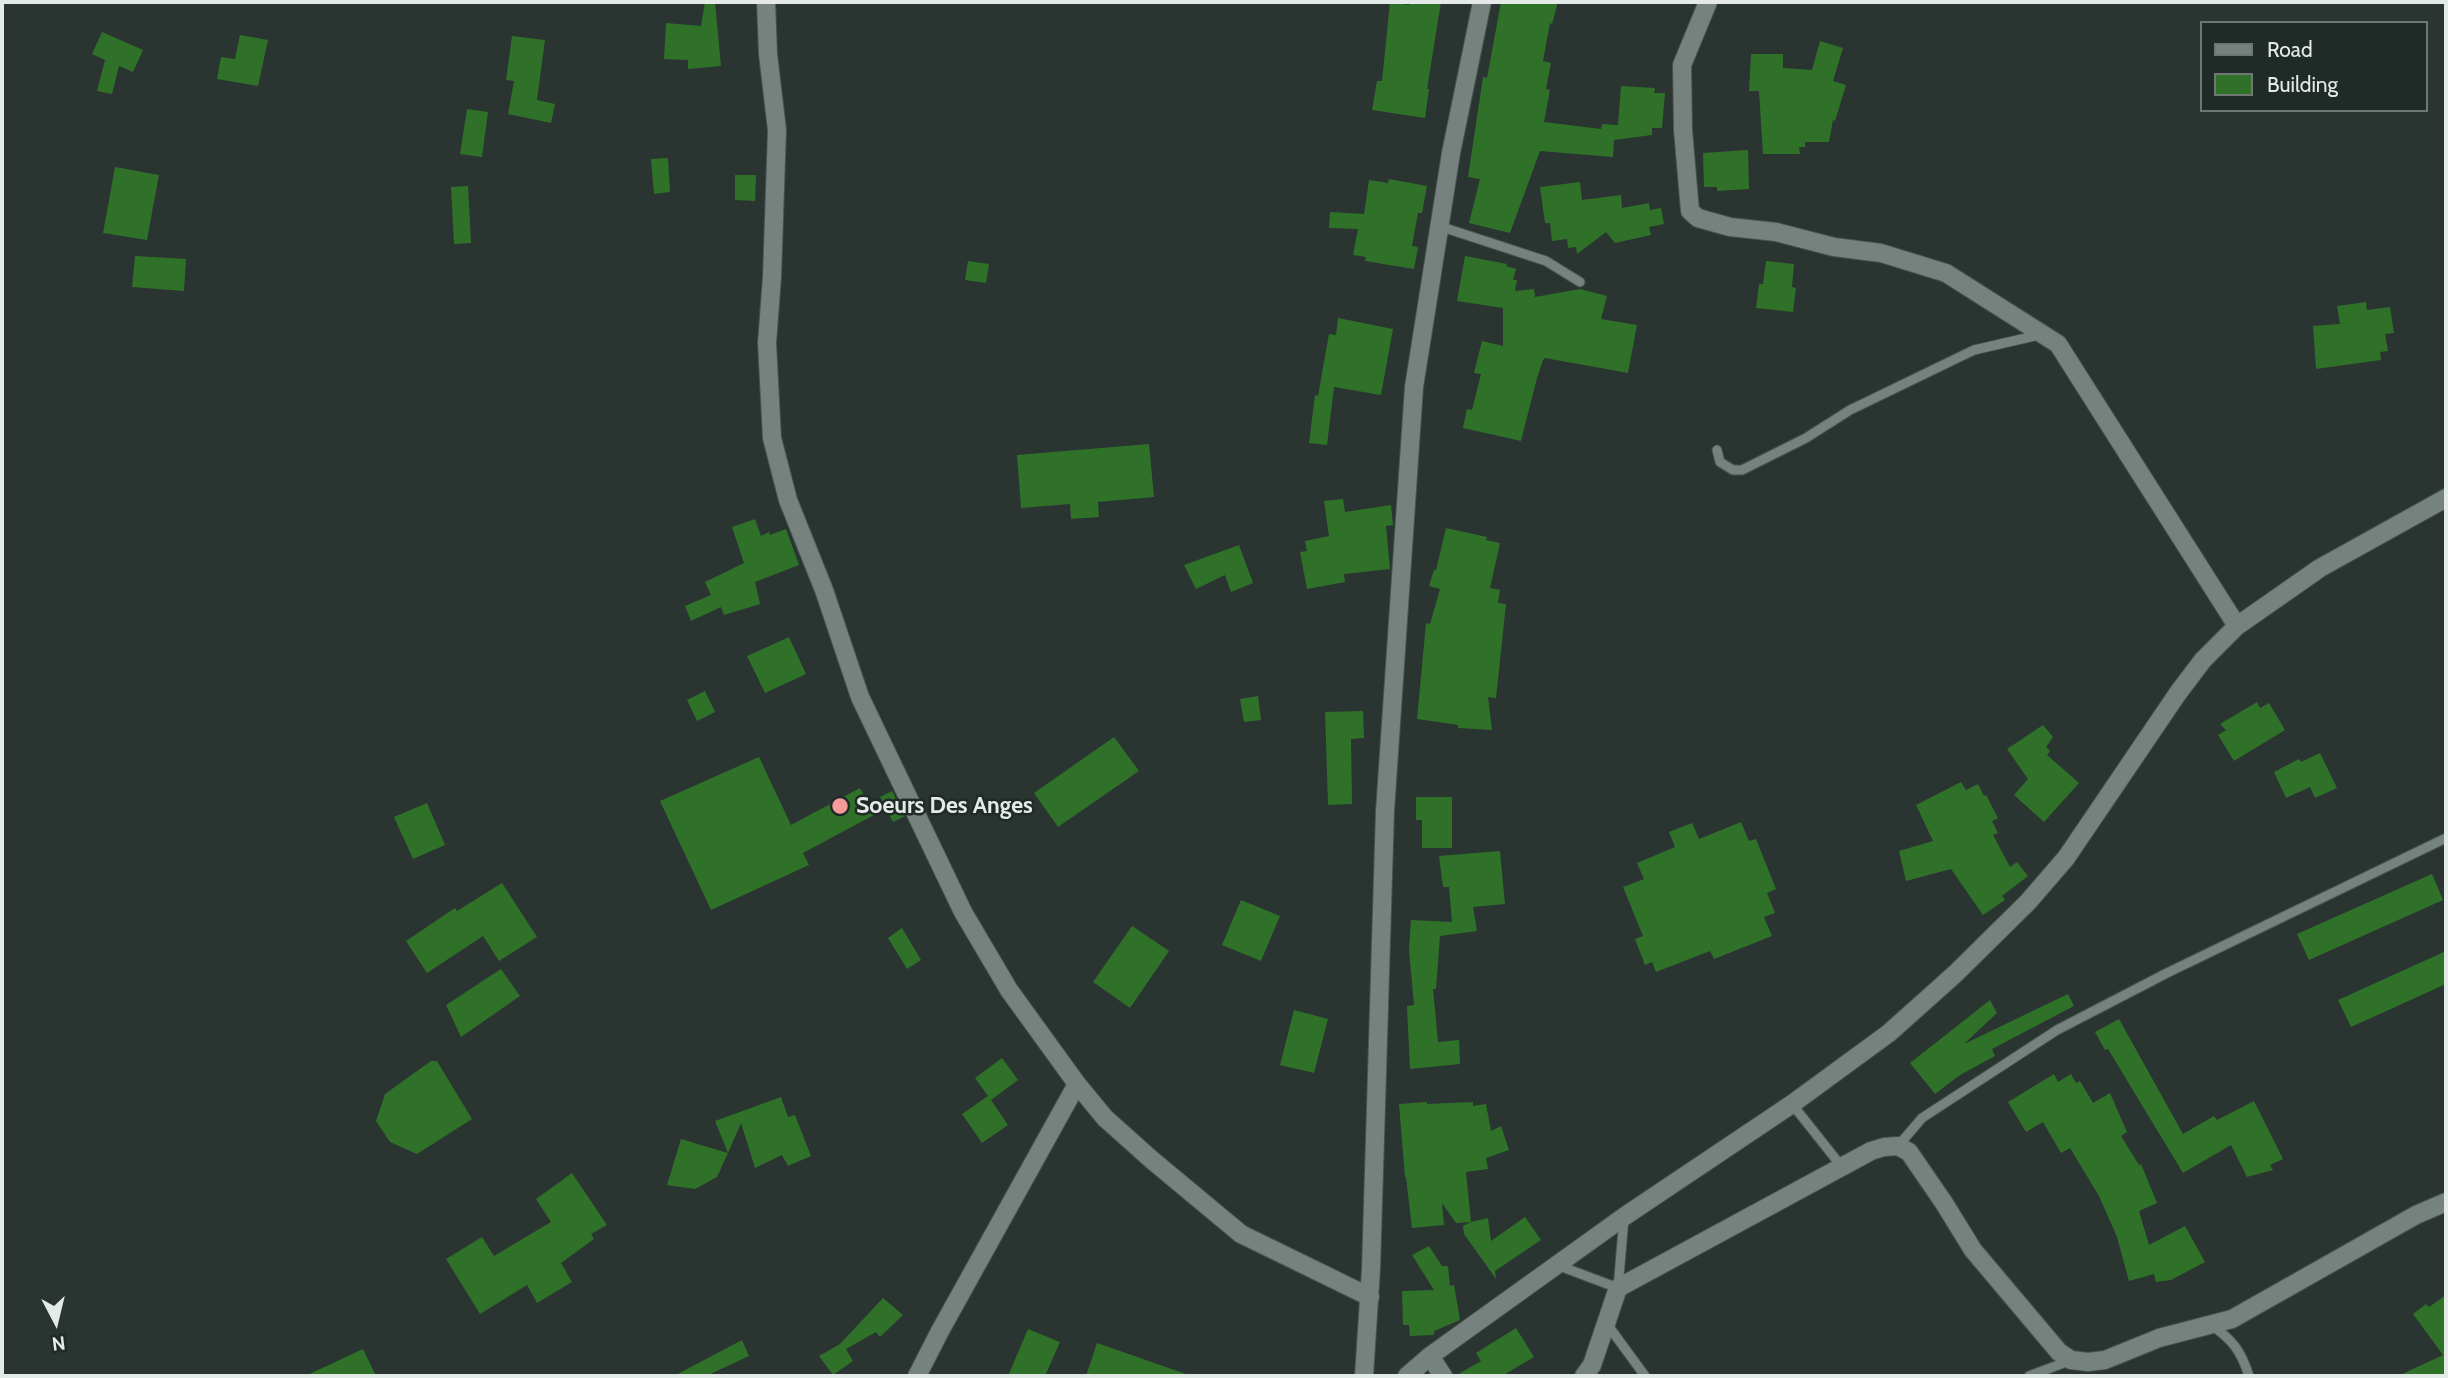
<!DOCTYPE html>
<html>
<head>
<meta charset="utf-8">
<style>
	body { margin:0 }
	#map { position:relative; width:2448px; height:1378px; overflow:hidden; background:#2a3431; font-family:Cabin,sans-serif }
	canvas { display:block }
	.frame { position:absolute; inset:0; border:4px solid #e3eae7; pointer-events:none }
	.legend { position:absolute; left:2200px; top:21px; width:228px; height:91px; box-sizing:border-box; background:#202a27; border:2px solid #6e7774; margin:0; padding:9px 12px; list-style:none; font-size:21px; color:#e3eae7 }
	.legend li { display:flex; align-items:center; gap:14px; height:35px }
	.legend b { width:35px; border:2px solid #6e7774 }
	.north { position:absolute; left:21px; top:1287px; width:70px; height:70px; -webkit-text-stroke:5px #202a27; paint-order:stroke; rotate:173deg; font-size:19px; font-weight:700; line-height:28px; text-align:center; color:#e3eae7 }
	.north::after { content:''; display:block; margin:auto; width:24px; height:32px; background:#e3eae7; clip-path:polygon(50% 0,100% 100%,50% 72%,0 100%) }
</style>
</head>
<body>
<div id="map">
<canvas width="2448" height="1378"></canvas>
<div class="frame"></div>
<ul class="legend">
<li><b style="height:9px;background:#76827e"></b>Road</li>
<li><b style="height:19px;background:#30712a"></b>Building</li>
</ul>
<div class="north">N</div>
</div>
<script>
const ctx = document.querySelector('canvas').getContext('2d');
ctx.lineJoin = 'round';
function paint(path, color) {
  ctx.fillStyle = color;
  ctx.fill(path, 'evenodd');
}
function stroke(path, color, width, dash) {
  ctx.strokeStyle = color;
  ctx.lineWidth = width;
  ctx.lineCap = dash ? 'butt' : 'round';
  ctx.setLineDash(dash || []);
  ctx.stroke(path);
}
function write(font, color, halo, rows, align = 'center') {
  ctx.font = font + ' Cabin,sans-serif';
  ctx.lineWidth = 5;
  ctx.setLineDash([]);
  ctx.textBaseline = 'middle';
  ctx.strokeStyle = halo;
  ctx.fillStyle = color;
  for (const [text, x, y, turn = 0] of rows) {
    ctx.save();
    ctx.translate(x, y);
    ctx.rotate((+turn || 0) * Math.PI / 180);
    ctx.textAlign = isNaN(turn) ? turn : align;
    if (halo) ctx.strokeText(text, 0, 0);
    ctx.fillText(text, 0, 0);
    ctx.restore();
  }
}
paint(new Path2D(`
	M705,2H715L721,66L688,69V60L664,59L666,23L701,26Z
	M1390,2L1409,5V2H1441L1427,89H1429L1425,118L1372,110L1377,81H1382Z
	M1501,2H1558L1552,24L1550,23L1543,61L1551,63L1546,89L1550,90L1544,122L1601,129L1602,124L1618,125L1621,86L1655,88L1654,93H1665L1662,128H1652V135L1614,140L1613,157L1540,151L1510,233L1469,223L1480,179L1468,177L1483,77L1487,78Z
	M102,32L143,50L133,72L119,66L112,94L97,91L105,60L92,54Z
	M240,35L268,40L258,86L217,79L221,57L235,59Z
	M512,36L545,40L537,100L555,104L551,123L508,114L514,81L506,80Z
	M1820,41L1843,48L1833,81L1846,85L1835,121L1833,120L1829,142H1805V147H1799L1800,154H1763L1759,91H1749L1751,54H1783V68L1812,70Z
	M467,109L488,112L482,157L460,154Z
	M1748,150L1749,189L1717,191V187H1704L1703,153Z
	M668,158L670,192L654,194L651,159Z
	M115,167L159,175L147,240L103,233Z
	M735,175H756L755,201L735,200Z
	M1389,179L1427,186L1422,213H1418L1412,246L1418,247L1414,269L1365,261L1366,257L1353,255L1358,229L1329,228L1330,212L1364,214L1369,180L1388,183Z
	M1580,182L1582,200L1621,195L1622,208L1649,203L1650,210L1661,208L1664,224L1649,227L1651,235L1615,243L1606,232L1577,254L1576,247L1568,248L1567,239L1552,241L1550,223H1545L1540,187Z
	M468,186L471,243L454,244L451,187Z
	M135,256L186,259L184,291L132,287Z
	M1465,256L1507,264L1506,266L1516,269L1513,280H1517L1515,291L1534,289L1535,297L1580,289L1607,296L1601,319L1637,325L1628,373L1545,358L1543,360L1537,378L1521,441L1463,428L1467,409L1472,410L1481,374L1474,373L1482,341L1503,346V308L1457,301Z
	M968,261L989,264L986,283L965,280Z
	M1766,261L1794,264L1792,287L1796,288L1793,312L1756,308L1759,284H1763Z
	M2366,302L2367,310L2390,307L2394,333L2385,334L2388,351L2380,352L2381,360L2316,369L2313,326L2340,324L2337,306Z
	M1338,318L1393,329L1381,395L1334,387L1327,445L1309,443L1315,395L1318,396L1329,334L1336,335Z
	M1149,444L1154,497L1098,502L1099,517L1071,519L1070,504L1021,508L1017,455Z
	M1343,499L1345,512L1391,505L1393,525L1386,526L1390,569L1344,574L1345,582L1307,589L1300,552L1307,551L1305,541L1329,536L1324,501Z
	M755,519L761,536L769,532L770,535L786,529L799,565L755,582L760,604L724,615L721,607L691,621L685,606L711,595L705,582L744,563L732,527Z
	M1446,528L1487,537L1486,540L1500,543L1490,588L1500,590L1498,603L1506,604L1496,698L1488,697L1492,730L1458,728V725L1417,719L1426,623L1430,624L1440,589L1429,586L1434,570H1436Z
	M1239,545L1253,583L1231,592L1225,575L1196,589L1184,565Z
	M789,637L806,674L765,693L747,656Z
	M705,691L715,712L697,721L687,700Z
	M1258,696L1261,720L1244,722L1240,699Z
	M2257,702L2260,708L2269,703L2285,730L2234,761L2218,735L2226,730L2220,724Z
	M1363,711L1364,738L1351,739L1352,804L1328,805L1325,712Z
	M2043,725L2053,737L2046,747L2050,751L2047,755L2079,783L2044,822L2014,795L2028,779L2007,749Z
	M1114,737L1139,771L1058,827L1034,793Z
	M2320,753L2337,788L2315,798L2310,787L2286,798L2274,772L2299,759L2301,762Z
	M759,757L791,825L860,788L874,815L803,853L809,865L711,910L660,801Z
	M1961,782L1966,790L1978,784L1984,796L1986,795L1998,818L1992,821L1998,833L1993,835L2010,867L2017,862L2028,876L2002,896L2005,900L1983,915L1951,869L1906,881L1899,851L1933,841L1916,805Z
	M892,791L905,816L893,822L880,797Z
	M1416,797H1452V848H1422V820H1416Z
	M427,803L445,845L413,859L394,817Z
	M1741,822L1749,841L1756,839L1776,889L1767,893L1775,913L1764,917L1772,936L1714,959L1710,951L1656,972L1652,962L1645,965L1635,939L1643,936L1623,887L1644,879L1637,863L1675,847L1669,832L1692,823L1699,839Z
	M1500,851L1505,904L1473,907L1477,931L1440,936L1436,989H1433L1438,1042L1459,1040L1460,1064L1410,1069L1407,1006L1414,1005L1409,950L1411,920L1452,922L1449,887H1443L1439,856Z
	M2432,874L2443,900L2309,960L2297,934Z
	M502,883L537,937L499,961L483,936L427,973L406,941L455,908L457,911Z
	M1241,900L1280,916L1261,961L1222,945Z
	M1132,926L1169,951L1130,1008L1093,982Z
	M902,928L921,960L907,969L888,938Z
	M2446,951V984L2351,1027L2338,1000Z
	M501,969L520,996L461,1037L446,1005Z
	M2068,994L2074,1006L1992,1049L1995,1056L1960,1075L1935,1094L1910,1063L1990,1000L1997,1013L1964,1044Z
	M1294,1010L1328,1019L1314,1073L1280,1065Z
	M2119,1019L2183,1134L2214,1116L2217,1120L2254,1101L2283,1159L2270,1165L2273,1170L2247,1177L2231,1145L2183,1173L2108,1049L2105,1050L2095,1032Z
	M1002,1058L1018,1080L991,1100L1008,1125L982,1143L962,1114L988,1096L975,1078Z
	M431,1061H437L472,1119L417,1154L390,1142L376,1121L385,1094Z
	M2054,1074L2058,1082L2071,1074L2076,1083L2080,1081L2093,1103L2110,1093L2127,1132L2121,1136L2139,1165L2141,1164L2157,1203L2139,1211L2149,1245L2185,1226L2205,1262L2171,1280L2156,1282L2154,1274L2129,1281L2117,1237L2099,1196L2070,1148L2061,1153L2043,1122L2026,1132L2008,1102Z
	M781,1097L788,1117L795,1115L811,1156L788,1166L782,1155L755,1168L741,1123L728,1153L715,1121Z
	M1427,1102V1104L1473,1102V1106L1486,1104L1491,1131L1501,1126L1509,1150L1486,1158L1488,1169L1466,1172L1471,1222L1488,1218L1491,1241L1525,1217L1541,1240L1495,1271L1496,1279L1464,1234L1463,1226L1471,1222L1456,1223L1442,1203L1444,1225L1412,1228L1406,1177H1405L1399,1104Z
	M681,1139L728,1153L717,1177L695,1189L667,1185Z
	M572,1173L607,1225L591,1234L594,1239L561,1263L572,1282L537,1303L527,1285L480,1314L446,1259L482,1237L494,1256L551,1222L536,1199Z
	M1429,1246L1442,1266H1448L1450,1286L1454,1285L1460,1320L1434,1331V1335L1410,1336L1409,1325H1403L1402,1291L1434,1290L1412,1255Z
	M2446,1295V1376H2398L2443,1355L2413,1314L2426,1304L2429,1307Z
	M883,1298L903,1315L880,1337L876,1332L846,1349L853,1361L833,1375L819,1356L840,1344Z
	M1516,1328L1534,1357L1502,1376H1455L1481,1361L1476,1353Z
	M1028,1329L1060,1342L1045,1376H1008Z
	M742,1340L749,1356L706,1376H674Z
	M1097,1343L1186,1374L1185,1376H1086Z
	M363,1349L376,1376H305Z`), '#30712a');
const lane = new Path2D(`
	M1439,226L1546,261L1580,282
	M1717,450L1720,462L1733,470H1742L1806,438L1850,410L1974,350L2039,335
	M1792,1104L1842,1167
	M1898,1146L1922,1118L2057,1030L2167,973L2446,838
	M1557,1265L1618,1288L1624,1218
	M1607,1324L1645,1376
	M2211,1325C2233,1340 2241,1351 2249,1376
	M2029,1376L2069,1361`);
const street = new Path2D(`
	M766,2L768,54L777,130L772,277L767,343L772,438L788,500L824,590L860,697L963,912L1009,990L1077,1084L1105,1118L1152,1160L1241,1234L1370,1297
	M1708,2L1682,65L1683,130L1690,211L1698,218L1730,227L1776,232L1834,247L1881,253L1946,273L2058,344L2237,626
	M1430,1356L1443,1376
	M917,1376L940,1331L1077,1084
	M1407,1376L1430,1356L1625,1216L1792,1104L1889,1033L1955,974L2028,902L2066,858L2178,693L2203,660L2237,626L2320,568L2446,498
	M1584,1376L1592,1365L1618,1288L1871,1151L1884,1147L1898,1146L1909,1152L1944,1203L1973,1250L2059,1352L2071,1360L2088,1362L2105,1360L2159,1338L2232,1319L2416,1215L2446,1202`);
const secondary = new Path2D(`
	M1364,1376L1371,1269L1385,811L1414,387L1451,153L1482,2`);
stroke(lane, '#48524f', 11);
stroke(street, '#48524f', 20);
stroke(secondary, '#48524f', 20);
stroke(lane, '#76827e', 9);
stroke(street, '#76827e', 18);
stroke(secondary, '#76827e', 18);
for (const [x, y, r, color] of [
	[840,806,9,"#f59b99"]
]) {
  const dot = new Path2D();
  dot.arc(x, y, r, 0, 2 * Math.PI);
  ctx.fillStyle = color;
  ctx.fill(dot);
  stroke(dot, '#202a27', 2.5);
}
write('bold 23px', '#e3eae7', '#202a27', [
	["Soeurs Des Anges",856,806]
], 'left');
</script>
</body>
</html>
